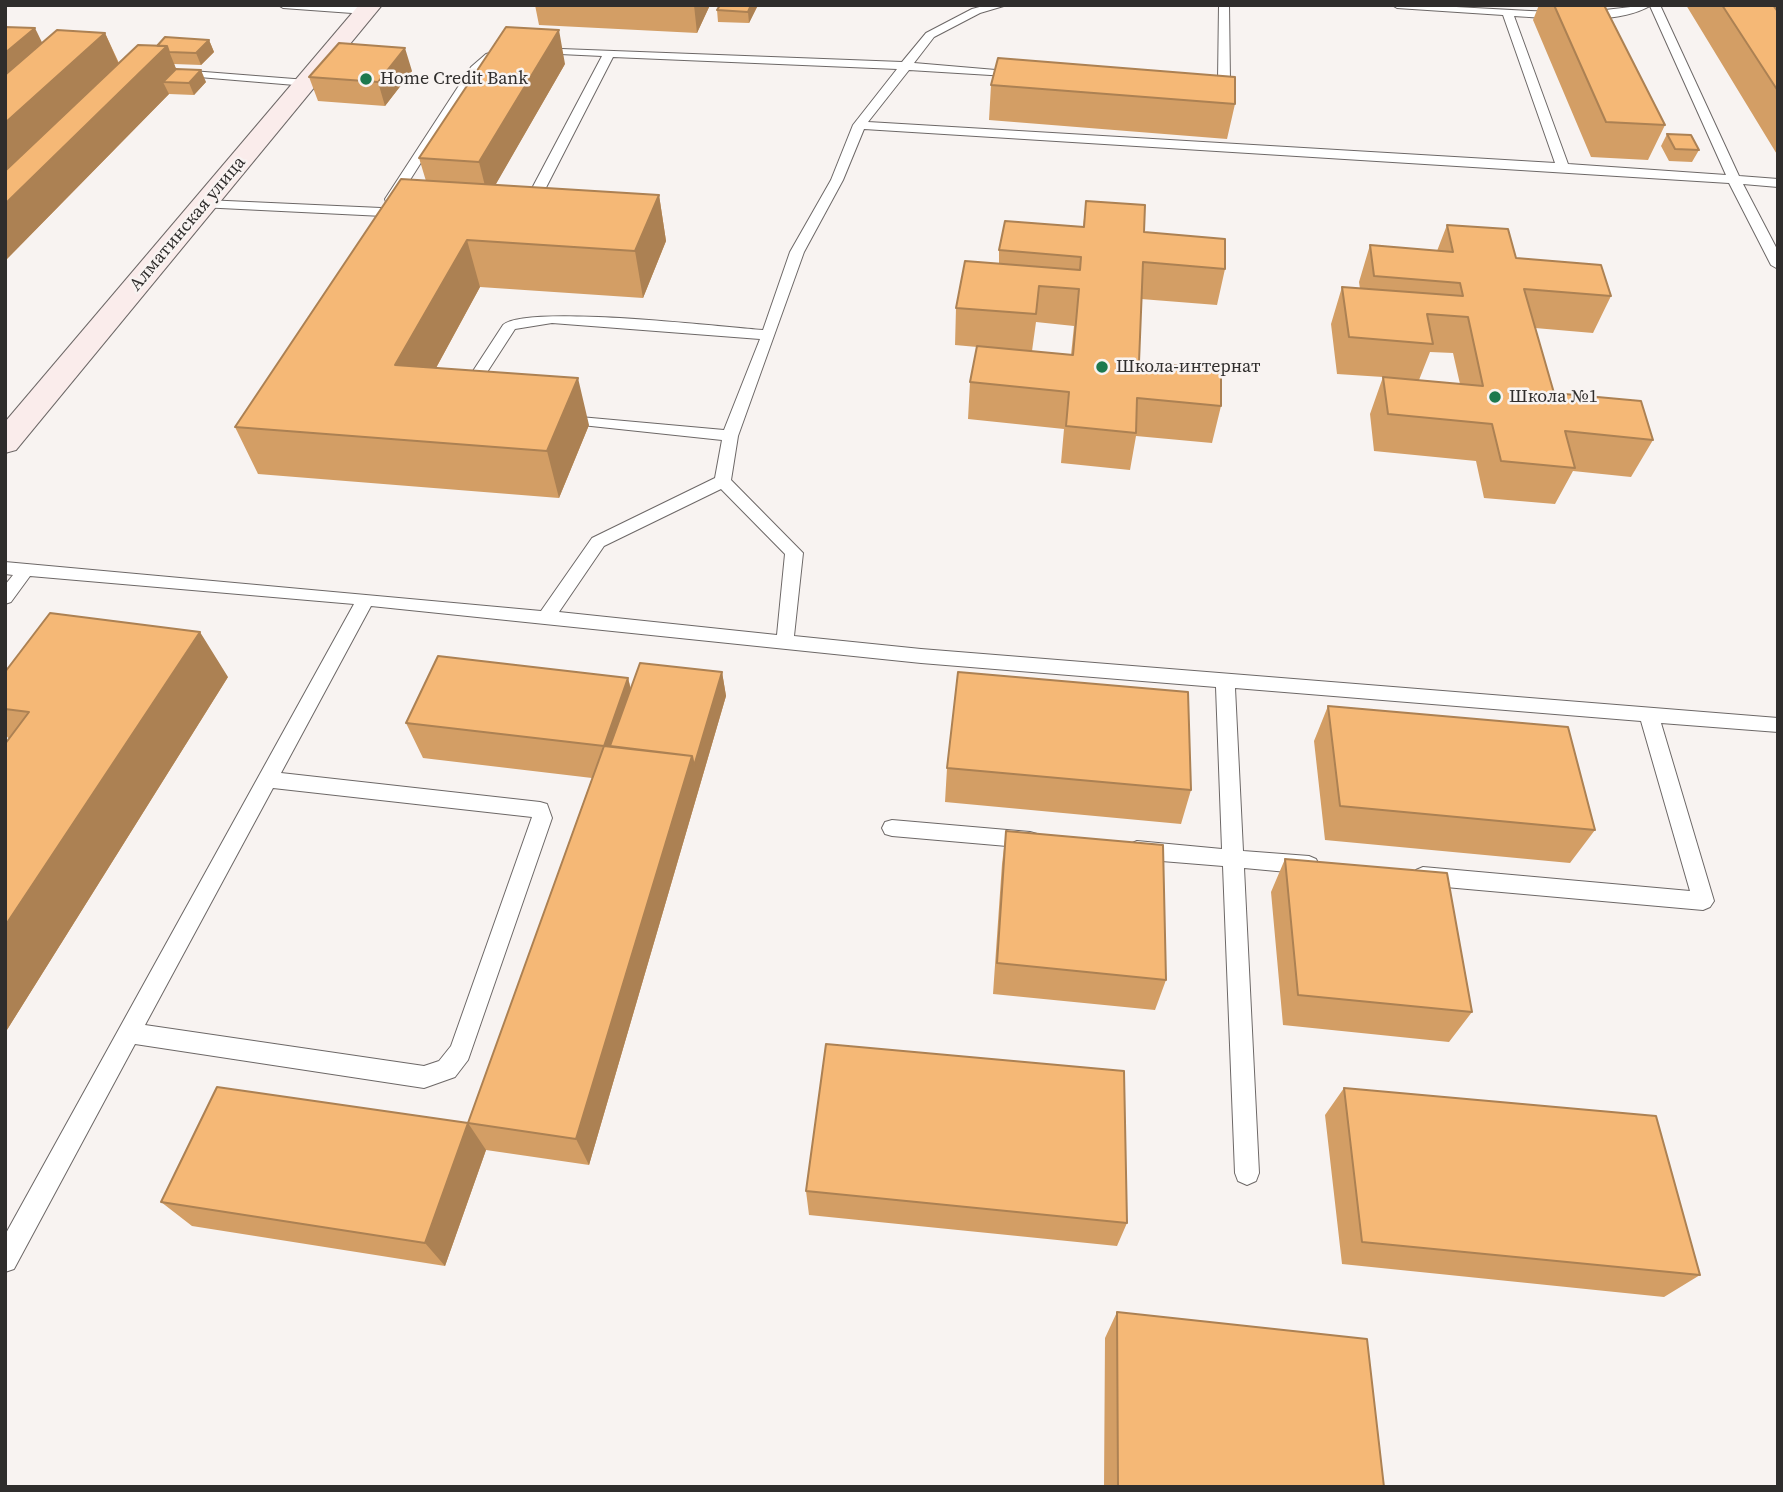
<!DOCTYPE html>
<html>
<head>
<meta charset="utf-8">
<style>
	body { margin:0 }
	#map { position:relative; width:1783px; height:1492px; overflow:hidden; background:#f8f3f1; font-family:"Source Serif 4",serif }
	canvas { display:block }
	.frame { position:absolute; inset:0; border:7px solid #2f2d2c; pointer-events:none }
</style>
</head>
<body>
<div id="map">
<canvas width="1783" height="1492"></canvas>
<div class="frame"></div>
</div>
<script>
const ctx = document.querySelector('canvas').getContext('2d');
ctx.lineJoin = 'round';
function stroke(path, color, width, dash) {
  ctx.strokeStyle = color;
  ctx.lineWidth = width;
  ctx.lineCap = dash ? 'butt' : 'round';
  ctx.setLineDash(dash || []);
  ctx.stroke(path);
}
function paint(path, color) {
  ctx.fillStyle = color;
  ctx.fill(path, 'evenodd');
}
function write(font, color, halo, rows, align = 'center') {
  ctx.font = font + ' "Source Serif 4",serif';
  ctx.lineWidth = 5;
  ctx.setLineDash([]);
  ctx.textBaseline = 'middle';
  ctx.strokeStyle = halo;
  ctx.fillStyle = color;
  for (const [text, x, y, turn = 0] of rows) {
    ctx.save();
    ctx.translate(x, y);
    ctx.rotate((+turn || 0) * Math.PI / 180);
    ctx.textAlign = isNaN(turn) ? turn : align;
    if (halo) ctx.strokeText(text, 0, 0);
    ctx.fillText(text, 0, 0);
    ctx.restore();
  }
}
const lane = new Path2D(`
	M278,5C297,5 358,2 371,11L366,14L283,8Z
	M987,5H1007L980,13L934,37L914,63L1019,72L1023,73V77L909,70L868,122L1555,163L1503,15L1397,8L1392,5C1453,5 1514,12 1575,12C1604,12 1632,5 1660,5L1739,176L1778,179V187L1743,184L1778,251V269L1771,265L1729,183L864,129L843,180L804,252L738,436L731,480L803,553L794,636L921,649L1778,718V732L1661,723L1714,901L1710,907L1703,910L1423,885L1416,882L1413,876L1416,870L1423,867L1690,891L1641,721L1235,688L1243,851L1309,856L1316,859L1319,865L1316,871L1309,874L1244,868L1259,1173L1256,1181L1247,1185L1238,1181L1235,1173L1223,866L1137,859L1130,856L1127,850L1130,844L1137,841L1222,849L1216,687L921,663L371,606L281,773L540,802L547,804L552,818L468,1060L455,1077L424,1088L135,1044L14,1269L5,1272V1235L354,604L30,576L11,602L5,604V585L13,575L5,574V562L541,611L592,538L715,478L722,440L563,423L555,418L558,415L724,430L760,339L552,323L515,329L471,397H461L458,394L503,325C526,304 722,327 763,330L790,252L831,180L853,125L897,69L613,57L534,211L527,215L520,211L602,56L539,53L533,50L535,48L902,62L926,33L972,9ZM1650,6L1726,175L1568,164L1514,16C1553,18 1615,26 1650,6ZM721,489L785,554L777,635L559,612L604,546ZM273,788L532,817L451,1046L439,1061L424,1066L145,1025Z
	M1219,5H1229L1230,81L1222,88L1206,92L1200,89L1218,80Z
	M505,49L511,52L509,54L494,58L479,71L396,202H386L385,199L471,67L486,54Z
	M179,70L307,80L313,83L307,86L175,75V71Z
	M205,200L403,209L410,213L403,217L200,207V201Z
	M892,820L1030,832L1037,834L1040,840L1037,846L1030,848L892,836L885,834L882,828L885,822Z`);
const secondary = new Path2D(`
	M359,5H382L16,450L5,453V422Z`);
stroke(lane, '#6d6867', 2);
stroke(secondary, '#6d6867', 2);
paint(lane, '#fff');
paint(secondary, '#faeceb');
paint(new Path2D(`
	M535,5H710L697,33L539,25Z
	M758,5L749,23L718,22L717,10Z
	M1539,5H1604L1665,125L1648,160L1591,157L1533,20Z
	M1686,5H1778V156Z
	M5,27L42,43L105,33L119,63L157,46L209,40L214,52L201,65L174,64L176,69L206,82L194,95L169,94L5,261Z
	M565,64L495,185L659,195L666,241L643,298L480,287L436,368L589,425L559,498L258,474L235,427L426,181L419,158Z
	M412,71L385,106L318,101L309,77Z
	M991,85L1235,104L1227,139L989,120Z
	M1667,134L1699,150L1692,162L1669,161L1661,146Z
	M1086,201L1144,232L1225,269L1217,305L1141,299L1139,362L1221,406L1212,443L1136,436L1130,470L1061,463L1064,429L968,419L970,382L977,347L955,345L956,308L999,263V250L1083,227ZM1036,322L1074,326L1071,355L995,348L1032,351Z
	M1447,225L1516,258L1611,296L1593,333L1535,328L1554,393L1653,440L1631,477L1573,471L1555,504L1484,498L1476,461L1374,451L1370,414L1383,377L1337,374L1331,324L1342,287L1360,289L1359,282L1370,245L1437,251ZM1430,352L1453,353L1460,384L1419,380Z
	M5,672L228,677L5,1033V744L9,739L5,734Z
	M722,672L726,696L589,1165L486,1150L445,1266L192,1226L161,1202L468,1123L592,778L423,758L406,723L628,678L631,689Z
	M1328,706L1595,830L1570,863L1325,840L1314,741Z
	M947,768L1191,790L1181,824L945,802Z
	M1006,831L1166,980L1155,1010L993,994L1002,864Z
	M1285,859L1472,1012L1449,1042L1283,1025L1271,892Z
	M1344,1088L1700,1275L1664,1297L1342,1264L1325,1115Z
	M806,1191L1127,1223L1117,1246L809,1215Z
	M1117,1312L1384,1487H1104L1105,1338Z`), '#d39e65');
paint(new Path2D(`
	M694,5H710L697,33Z
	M751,5H758L749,23L748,12Z
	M35,28L56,71L5,117V53Z
	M559,30L565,64L488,198L479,162Z
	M105,33L124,76L5,192V123Z
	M209,40L214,52L201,65L196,53Z
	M167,46L181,81L163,82L169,94L5,261V204Z
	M405,48L412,71L385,106L378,82Z
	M201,70L206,82L194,95L189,83Z
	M659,195L666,241L643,298L635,251Z
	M467,240L480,287L412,412L395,365Z
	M578,378L589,425L559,498L547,451Z
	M200,632L228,677L5,1033V926Z
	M722,672L726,696L589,1165L576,1139L692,756Z
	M628,678L636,713L621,758L604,746Z
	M468,1123L486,1150L445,1266L425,1243Z`), '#ac8153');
const building = new Path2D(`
	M720,5H751L748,12L717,10Z
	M1554,5H1604L1665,125L1606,122Z
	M1722,5H1773L1778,12V91Z
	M5,27L35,28L5,53Z
	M506,27L559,30L479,162L419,158Z
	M57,30L105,33L5,123V75Z
	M165,37L209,40L196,53L169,52L167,46H157Z
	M339,43L405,48L378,82L309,77Z
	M138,45L167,46L5,204V171Z
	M998,58L1235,77V104L991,85Z
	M176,69L201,70L189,83L163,82Z
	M1667,134L1691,135L1699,150L1675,149Z
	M401,179L659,195L635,251L467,240L395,365L578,378L547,451L235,427Z
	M1086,201L1145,205L1144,232L1225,239V269L1143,262L1139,362L1221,369V406L1137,398L1136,433L1066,426L1069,392L970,382L977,346L1073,355L1079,289L1039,286L1036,314L956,308L965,261L1080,270L1081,257L999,250L1005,221L1084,227Z
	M1447,225L1508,229L1516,258L1601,265L1611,296L1524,289L1554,393L1641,401L1653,440L1565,431L1575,468L1501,461L1492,424L1388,414L1383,377L1483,386L1468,317L1427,314L1433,344L1349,337L1342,287L1463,296L1460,283L1374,276L1370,245L1453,252Z
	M50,613L200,632L5,926V744L29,712L5,709V672Z
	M438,656L628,678L604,746L692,756L576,1139L468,1123L425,1243L161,1202L217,1087L468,1123L604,746L406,723Z
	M640,663L722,672L694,766L692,756L610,746Z
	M958,672L1188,692L1191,790L947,768Z
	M1328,706L1568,727L1595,830L1340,806Z
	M1006,831L1163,845L1166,980L997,963Z
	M1285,859L1447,873L1472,1012L1298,995Z
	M826,1044L1124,1071L1127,1223L806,1191Z
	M1344,1088L1656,1116L1700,1275L1362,1242Z
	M1117,1312L1367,1339L1384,1487H1118Z`);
paint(building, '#f5b876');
stroke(building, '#ac8153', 2);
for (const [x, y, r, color] of [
	[366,79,7,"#1d794e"],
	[1102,367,7,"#1d794e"],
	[1495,397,7,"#1d794e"]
]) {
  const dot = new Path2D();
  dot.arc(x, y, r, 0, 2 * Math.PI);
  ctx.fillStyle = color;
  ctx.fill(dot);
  stroke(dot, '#f8f3f1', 2.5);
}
write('18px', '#2f2d2c', '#f8f3f1', [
	["Home Credit Bank",380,79],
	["Школа-интернат",1116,367],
	["Школа №1",1509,397]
], 'left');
write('18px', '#2f2d2c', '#f8f3f1', [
	["Алматинская улица",188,224,-50]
]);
</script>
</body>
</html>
